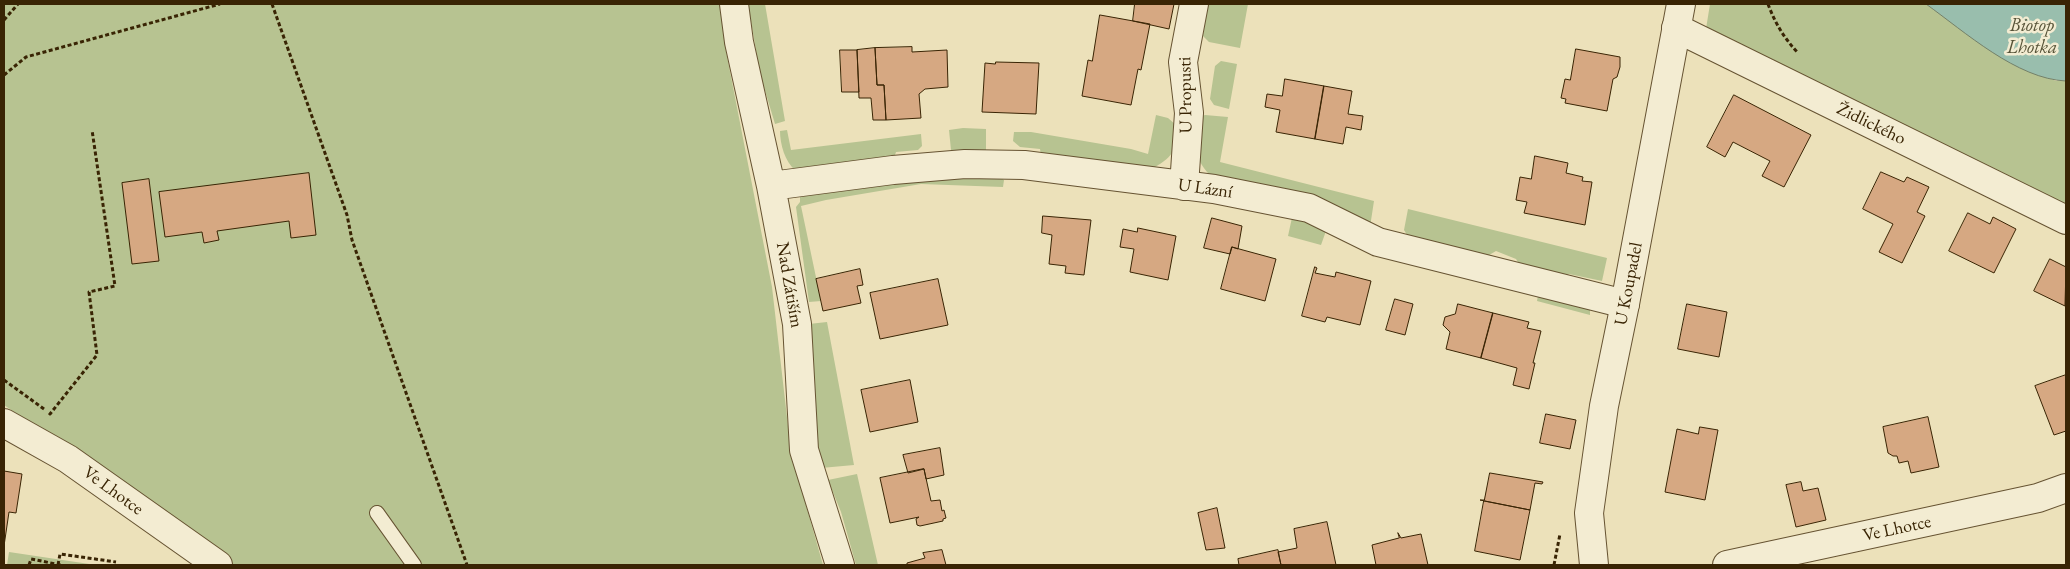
<!DOCTYPE html>
<html>
<head>
<meta charset="utf-8">
<style>
	body { margin:0 }
	#map { position:relative; width:2070px; height:569px; overflow:hidden; background:#ece1ba; font-family:"EB Garamond",serif }
	canvas { display:block }
	.frame { position:absolute; inset:0; border:5px solid #392404; pointer-events:none }
</style>
</head>
<body>
<div id="map">
<canvas width="2070" height="569"></canvas>
<div class="frame"></div>
</div>
<script>
const ctx = document.querySelector('canvas').getContext('2d');
ctx.lineJoin = 'round';
function paint(path, color) {
  ctx.fillStyle = color;
  ctx.fill(path, 'evenodd');
}
function stroke(path, color, width, dash) {
  ctx.strokeStyle = color;
  ctx.lineWidth = width;
  ctx.lineCap = dash ? 'butt' : 'round';
  ctx.setLineDash(dash || []);
  ctx.stroke(path);
}
function write(font, color, halo, rows, align = 'center') {
  ctx.font = font + ' "EB Garamond",serif';
  ctx.lineWidth = 5;
  ctx.setLineDash([]);
  ctx.textBaseline = 'middle';
  ctx.strokeStyle = halo;
  ctx.fillStyle = color;
  for (const [text, x, y, turn = 0] of rows) {
    ctx.save();
    ctx.translate(x, y);
    ctx.rotate((+turn || 0) * Math.PI / 180);
    ctx.textAlign = isNaN(turn) ? turn : align;
    if (halo) ctx.strokeText(text, 0, 0);
    ctx.fillText(text, 0, 0);
    ctx.restore();
  }
}
paint(new Path2D(`
	M4,4H721L726,51L772,287L791,452L823,565H232L4,405Z
	M748,4H765L785,121L775,124L760,74Z
	M1208,4H1248L1240,48L1209,42L1203,36Z
	M1710,4H1926L2011,63L2056,81H2066V211L1705,35Z
	M1221,61L1237,64L1229,109L1214,105L1210,99L1215,66Z
	M1156,115L1168,118L1176,125C1174,150 1177,155 1153,168L1041,155L1040,149L1020,147L1013,141L1014,132H1031L1131,149L1148,154Z
	M1205,115L1228,117L1220,162L1374,201L1370,227L1210,175C1191,156 1198,142 1200,117Z
	M963,128L986,129V151L955,154L951,150L949,130Z
	M787,130L791,150L921,134L922,146L918,150L896,152L894,158L795,170C785,162 780,144 780,131Z
	M930,175L999,177L1004,180L1003,187L921,184L826,200L801,206L821,301L809,302L796,207L800,202V194Z
	M1408,209L1607,258L1602,281L1569,274L1564,277L1521,267L1516,259L1496,251L1484,258L1407,235L1404,230Z
	M1293,213L1326,231L1321,245L1288,236Z
	M1539,290L1590,309V315L1537,301Z
	M827,322L854,465L821,468L815,457L809,324Z
	M857,474L878,565H856L841,512L828,480Z
	M9,552L96,565H7Z`), '#b7c391');
const water = new Path2D(`
	M1926,4H2066V81C2017,79 1965,32 1926,4Z`);
paint(water, '#99bead');
stroke(water, '#738069', 1);
const building = new Path2D(`
	M1135,4H1174L1169,29L1133,21Z
	M1100,15L1150,24L1141,70L1138,69L1131,105L1082,96L1088,60L1092,61Z
	M912,47V52L947,50L948,87L925,89L919,94L921,118L886,120L884,85H877L875,48Z
	M875,48L877,85H884L886,120H873L871,98H859L857,50Z
	M1576,49L1620,57V67L1617,77L1613,79L1607,111L1565,103L1566,99L1561,98L1565,79L1570,80Z
	M840,50H857L859,92H842Z
	M996,62L1039,63L1036,114L982,112L985,63L995,64Z
	M1285,79L1324,86L1315,139L1276,132L1280,110L1265,107L1267,94L1282,96Z
	M1324,86L1352,91L1348,114L1363,116L1361,130L1346,127L1343,144L1315,139Z
	M1734,95L1811,135L1784,187L1762,176L1770,161L1733,142L1725,157L1707,147Z
	M1535,156L1568,163L1566,173L1583,177L1582,181L1592,182L1585,225L1524,213L1527,202L1516,200L1520,177L1531,179Z
	M1881,172L1904,182L1907,177L1929,187L1917,212L1925,216L1902,263L1879,252L1893,224L1863,209Z
	M309,173L316,235L291,238L289,221L217,231L219,240L204,243L202,232L165,237L159,192Z
	M149,179L159,261L132,264L122,183Z
	M1968,213L1990,224L1993,217L2016,229L1994,273L1949,251Z
	M1043,216L1091,220L1084,275L1065,273L1066,266L1049,264L1052,235L1042,233Z
	M1212,218L1242,226L1238,249L1232,247L1230,254L1204,248Z
	M1138,228L1176,236L1168,280L1130,272L1134,249L1120,247L1123,229L1137,232Z
	M1232,247L1276,259L1265,301L1221,289Z
	M2050,259L2066,267L2065,306L2034,291Z
	M1315,267L1317,268L1315,273L1335,277L1336,272L1371,281L1360,325L1327,317L1325,322L1302,316Z
	M860,269L863,285L857,286L861,303L823,311L816,279Z
	M938,279L948,325L880,339L870,293Z
	M1395,299L1413,304L1405,335L1386,330Z
	M1458,304L1493,313L1481,358L1446,349L1450,332L1443,325L1445,317L1455,314Z
	M1687,304L1727,312L1719,357L1678,349Z
	M1493,313L1529,322L1527,328L1541,331L1533,363H1535L1529,389L1513,385L1517,368L1481,358Z
	M2066,375V431L2054,435L2035,386Z
	M910,380L918,422L870,432L861,390Z
	M1546,414L1576,420L1570,449L1540,443Z
	M1928,417L1939,467L1911,473L1908,461L1899,463L1897,456H1893L1888,453L1883,427Z
	M1700,427L1718,430L1705,500L1665,492L1677,429L1698,434Z
	M940,448L944,475L926,479L924,469L908,473L903,455Z
	M924,469L931,501L940,500L942,511L944,510L946,518L943,519V521L920,526L917,525L916,519L919,517L890,523L880,478Z
	M4,471L22,474L16,513L9,512L4,546Z
	M1490,473L1543,482L1542,484L1535,483L1530,510L1480,500H1484Z
	M1801,482L1803,491L1818,488L1826,520L1796,527L1786,485Z
	M1484,501L1530,510L1520,560L1475,551Z
	M1217,508L1225,548L1206,550L1198,513Z
	M1327,522L1336,565H1281L1278,552L1297,548L1294,529Z
	M1398,533L1401,538L1421,534L1428,565H1376L1372,545L1399,538Z
	M942,550L946,565H907V563L925,558L923,553Z
	M1278,550L1281,565H1239L1238,559Z`);
paint(building, '#d6a882');
stroke(building, '#392404', 1);
const service = new Path2D(`
	M377,513L414,565`);
const minor = new Path2D(`
	M734,4L739,42L771,186L797,324L804,450L840,565
	M1676,28L2066,220
	M771,186L893,170L965,164L1024,165L1214,189L1309,208L1378,242L1625,304
	M1184,186L1189,113L1183,62L1194,4
	M4,423L68,459L218,565
	M1727,565L2038,498L2066,488`);
const tertiary = new Path2D(`
	M1594,565L1589,513L1604,406L1625,304L1681,4`);
stroke(service, '#665332', 16);
stroke(minor, '#665332', 30);
stroke(tertiary, '#665332', 30);
stroke(new Path2D(`
	M272,4L347,215L352,240L467,565
	M1768,4C1775,23 1784,38 1798,53
	M4,20L18,4
	M4,75L26,57L220,4
	M4,380L44,409
	M49,413L50,414L97,355L89,292L115,286L92,130
	M29,565L31,559L61,565
	M58,565L60,554L116,562
	M1554,565L1560,534`), '#392404', 3, [4, 2.5]);
stroke(service, '#f3ecd2', 14);
stroke(minor, '#f3ecd2', 28);
stroke(tertiary, '#f3ecd2', 28);
write('18px', '#392404', '#f3ecd2', [
	["U Propusti",1186,95,-91],
	["Židlického",1871,124,26],
	["U Lázní",1205,189,8],
	["U Koupadel",1629,284,-79],
	["Nad Zátiším",789,285,80],
	["Ve Lhotce",113,491,36],
	["Ve Lhotce",1897,529,-12]
]);
write('italic 19px', '#565237', '#f3ecd2', [
	["Biotop",2032,26],
	["Lhotka",2032,48]
]);
</script>
</body>
</html>
